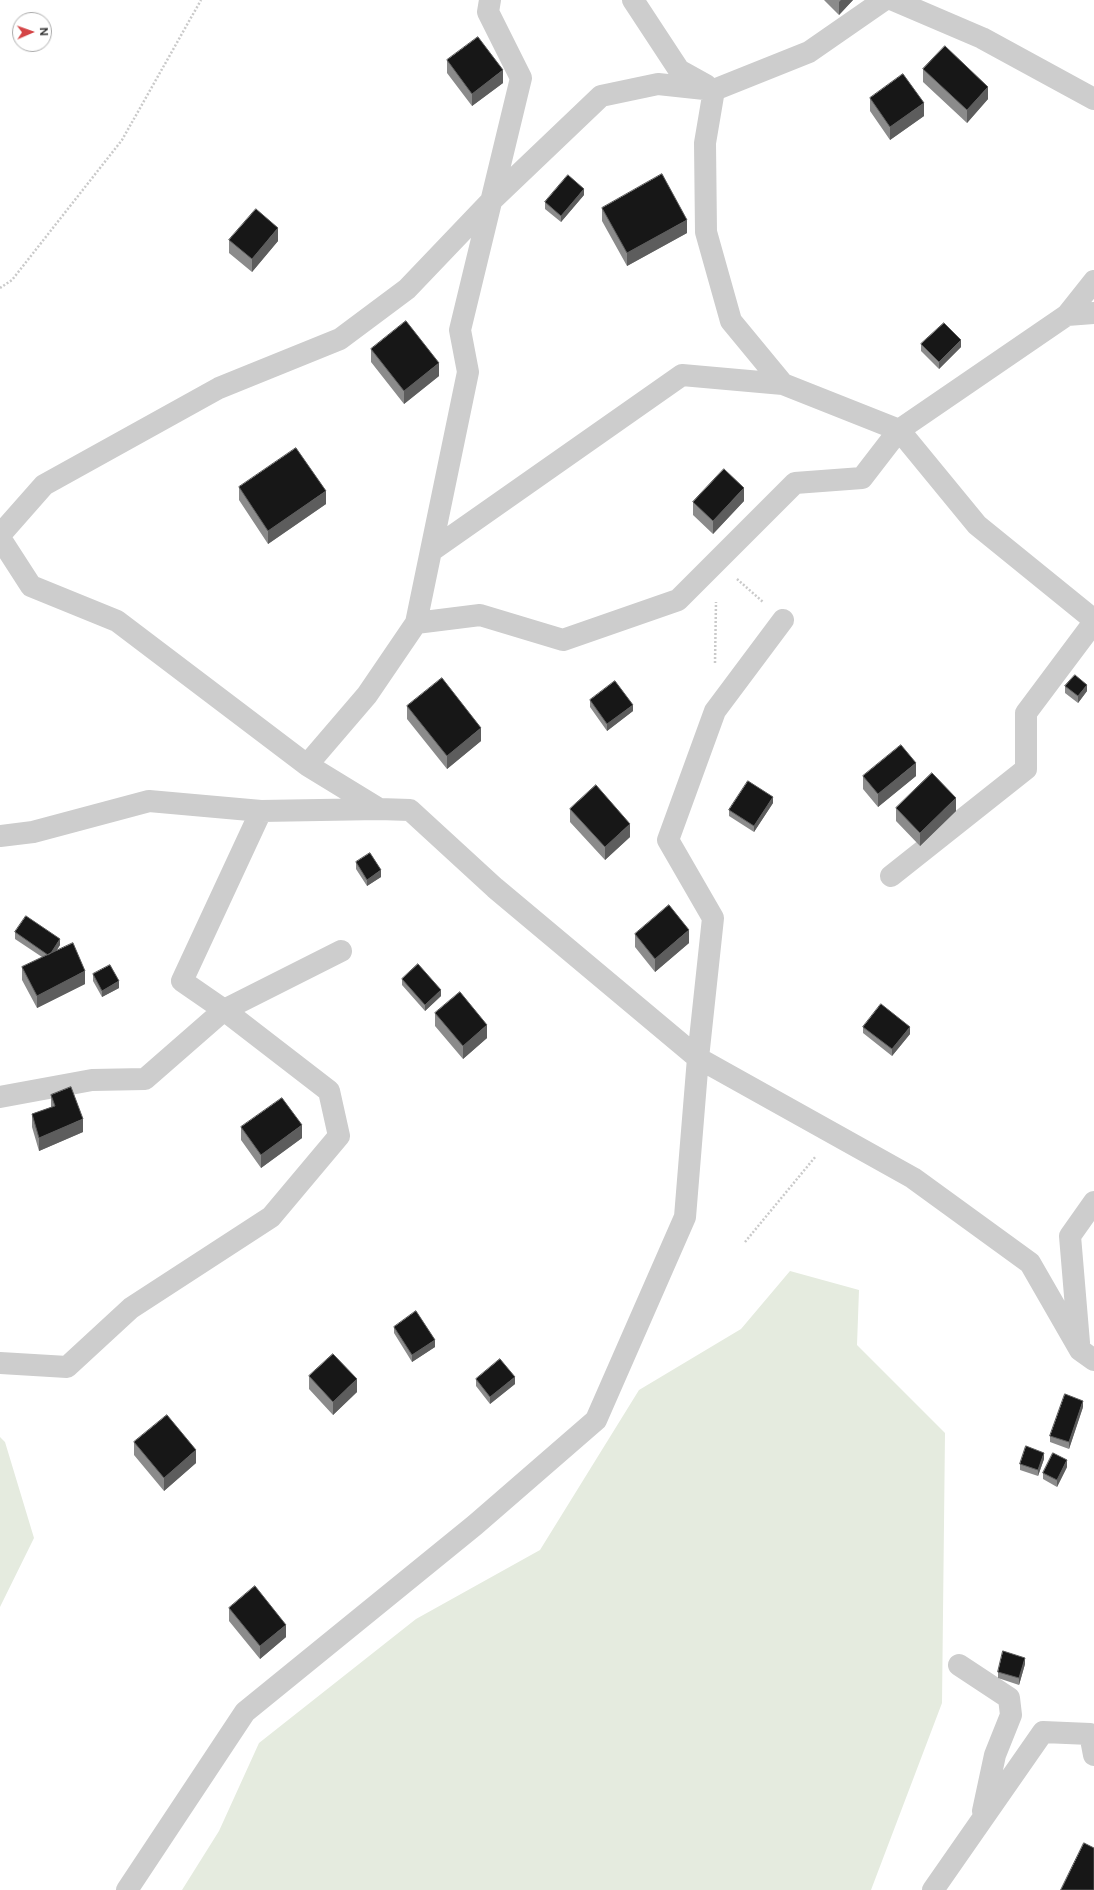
<!DOCTYPE html>
<html>
<head>
<meta charset="utf-8">
<style>
	body { margin:0 }
	#map { position:relative; width:1094px; height:1890px; overflow:hidden; background:#fff; font-family:Figtree,sans-serif }
	canvas { display:block }
	.north { position:absolute; left:12px; top:12px; width:40px; height:40px; box-sizing:border-box; background:#fff; border:1px solid #acacac; border-radius:50%; rotate:88deg; font-size:11px; font-weight:700; line-height:16px; text-align:center; color:#303030 }
	.north::after { content:''; display:block; margin:auto; width:14px; height:18px; background:#d44446; clip-path:polygon(50% 0,100% 100%,50% 72%,0 100%) }
</style>
</head>
<body>
<div id="map">
<canvas width="1094" height="1890"></canvas>
<div class="north">N</div>
</div>
<script>
const ctx = document.querySelector('canvas').getContext('2d');
ctx.lineJoin = 'round';
function paint(path, color) {
  ctx.fillStyle = color;
  ctx.fill(path, 'evenodd');
}
function stroke(path, color, width, dash) {
  ctx.strokeStyle = color;
  ctx.lineWidth = width;
  ctx.lineCap = dash ? 'butt' : 'round';
  ctx.setLineDash(dash || []);
  ctx.stroke(path);
}
paint(new Path2D(`
	M790,1271L859,1290L857,1345L945,1433L942,1703L871,1890H182L219,1831L259,1743L416,1619L540,1550L639,1390L741,1329Z
	M0,1437L5,1442L34,1538L0,1607Z`), '#e5ebdf');
stroke(new Path2D(`
	M0,288L12,280L122,140L201,0
	M737,579L763,602
	M715,663L716,602
	M745,1242L816,1156`), '#cacaca', 2.5, [2, 2]);
stroke(new Path2D(`
	M633,0L679,70L706,85
	M893,0L982,38L1094,99
	M714,90L705,143L706,232L731,321L783,384L899,430L1067,315L1094,281
	M1067,315L1094,313
	M0,535L44,485L219,388L340,339L407,289L492,200L601,96L658,84L714,90L809,52L884,0
	M0,538L31,586L117,621L307,765L379,809L261,811L149,801L33,832L0,836
	M431,551L682,375L783,384
	M783,620L715,711L668,840L713,918L698,1058L913,1178L1030,1263L1080,1350L1094,1360
	M416,623L480,615L563,640L678,600L795,483L862,478L899,430L977,525L1094,620
	M307,765L367,695L416,623L468,372L460,330L521,78L488,12L490,0
	M891,876L1026,769V713L1094,622
	M0,1097L92,1080L145,1079L224,1010L341,951
	M1079,1343L1070,1236L1094,1202
	M0,1363L67,1367L131,1308L271,1217L339,1136L329,1091L224,1010L182,981L261,811
	M959,1665L1009,1698L1011,1715L995,1755L983,1811
	M127,1890L245,1712L475,1525L596,1420L685,1217L698,1058L495,888L410,810L379,809
	M933,1890L1043,1732L1090,1734L1094,1755`), '#cdcdcd', 22);
paint(new Path2D(`
	M824,0H853L839,15Z
	M447,60L503,83L472,106L447,73Z
	M923,69L988,99L967,123L923,82Z
	M870,98L924,116L890,140L870,111Z
	M584,195L561,222L545,209V202Z
	M602,208L687,233L627,266L602,221Z
	M229,240L278,241L252,272L229,253Z
	M921,344L961,347L939,369L921,351Z
	M371,349L439,376L404,404L371,362Z
	M239,487L326,504L268,544L239,500Z
	M744,501L713,534L693,515V502Z
	M1065,686L1087,691L1078,703L1065,693Z
	M590,700L633,711L607,731L590,707Z
	M407,706L481,741L447,769L407,719Z
	M863,776H916L878,807L863,789Z
	M773,803L754,832L729,816V810Z
	M896,808L956,811L920,846L896,821Z
	M570,809L630,837L605,860L570,822Z
	M356,862L381,877L367,886L356,869Z
	M15,932L60,945L57,950L85,984L37,1008L22,980V967L42,957L15,939Z
	M635,934L689,943L655,972L635,947Z
	M93,974L119,988L102,997L93,981Z
	M402,979L441,996L425,1011L402,985Z
	M435,1013L487,1038L463,1059L435,1026Z
	M863,1027L910,1034L892,1056L863,1033Z
	M51,1095L83,1132L39,1151L32,1127V1114L51,1107Z
	M241,1127L302,1138L261,1168L241,1140Z
	M394,1327L435,1347L412,1362L394,1333Z
	M309,1376L357,1392L333,1415L309,1389Z
	M476,1379L515,1384L490,1404L476,1386Z
	M1083,1407L1069,1449L1050,1442V1436Z
	M134,1442L196,1463L164,1491L134,1455Z
	M1044,1459L1038,1476L1020,1470V1464Z
	M1067,1467L1057,1487L1043,1479V1473Z
	M229,1608L286,1637L260,1659L229,1621Z
	M1025,1664L1019,1685L998,1678V1672Z`), '#8b8b8b');
paint(new Path2D(`
	M841,0H853L839,15V2Z
	M503,70V83L472,106V94Z
	M988,87V99L967,123V110Z
	M924,103V116L890,140V127Z
	M584,189V195L561,222V216Z
	M687,220V233L627,266V253Z
	M278,228V241L252,272V259Z
	M961,340V347L939,369V362Z
	M439,363V376L404,404V391Z
	M744,488V501L713,534V521Z
	M326,491V504L268,544V531Z
	M1087,685V691L1078,703V696Z
	M633,705V711L607,731V724Z
	M481,728V741L447,769V756Z
	M916,763V776L878,807V794Z
	M773,797V803L754,832V826Z
	M956,798V811L920,846V833Z
	M630,824V837L605,860V847Z
	M381,870V877L367,886V880Z
	M689,930V943L655,972V959Z
	M60,939V945L49,962V955Z
	M85,971V984L37,1008V996Z
	M119,981V988L102,997V991Z
	M441,990V996L425,1011V1005Z
	M487,1025V1038L463,1059V1046Z
	M910,1027V1034L892,1056V1049Z
	M83,1119V1132L39,1151V1138Z
	M302,1125V1138L261,1168V1155Z
	M435,1340V1347L412,1362V1355Z
	M515,1377V1384L490,1404V1397Z
	M357,1379V1392L333,1415V1402Z
	M1083,1401V1407L1069,1449V1442Z
	M196,1450V1463L164,1491V1478Z
	M1044,1453V1459L1038,1476V1470Z
	M1067,1460V1467L1057,1487V1480Z
	M286,1625V1637L260,1659V1646Z
	M1025,1658V1664L1019,1685V1678Z`), '#5d5d5d');
const building = new Path2D(`
	M478,37L503,70L472,94L447,60Z
	M945,46L988,87L967,110L923,69Z
	M903,74L924,103L890,127L870,98Z
	M662,174L687,220L627,253L602,208Z
	M568,175L584,189L561,216L545,202Z
	M256,209L278,228L252,259L229,240Z
	M406,321L439,363L404,391L371,349Z
	M944,323L961,340L939,362L921,344Z
	M296,448L326,491L268,531L239,487Z
	M724,469L744,488L713,521L693,502Z
	M1075,675L1087,685L1078,696L1065,686Z
	M442,678L481,728L447,756L407,706Z
	M615,681L633,705L607,724L590,700Z
	M901,745L916,763L878,794L863,776Z
	M932,773L956,798L920,833L896,808Z
	M748,781L773,797L754,826L729,810Z
	M596,785L630,824L605,847L570,809Z
	M370,853L381,870L367,880L356,862Z
	M669,905L689,930L655,959L635,934Z
	M26,916L60,939L51,953L48,955L15,932Z
	M73,943L85,971L37,996L22,967Z
	M418,964L441,990L425,1005L402,979Z
	M110,965L119,981L102,991L93,974Z
	M460,992L487,1025L463,1046L435,1013Z
	M881,1004L910,1027L892,1049L863,1027Z
	M71,1087L83,1119L39,1138L32,1114L55,1106L51,1095Z
	M282,1098L302,1125L261,1155L241,1127Z
	M416,1311L435,1340L412,1355L394,1327Z
	M333,1354L357,1379L333,1402L309,1376Z
	M500,1359L515,1377L490,1397L476,1379Z
	M1065,1394L1083,1401L1069,1442L1050,1436Z
	M167,1415L196,1450L164,1478L134,1442Z
	M1026,1446L1044,1453L1038,1470L1020,1464Z
	M1053,1453L1067,1460L1057,1480L1043,1473Z
	M255,1586L286,1625L260,1646L229,1608Z
	M1003,1651L1025,1658L1019,1678L998,1672Z
	M1084,1843L1094,1848V1890H1061Z`);
paint(building, '#171717');
stroke(building, '#5d5d5d', 1);
</script>
</body>
</html>
